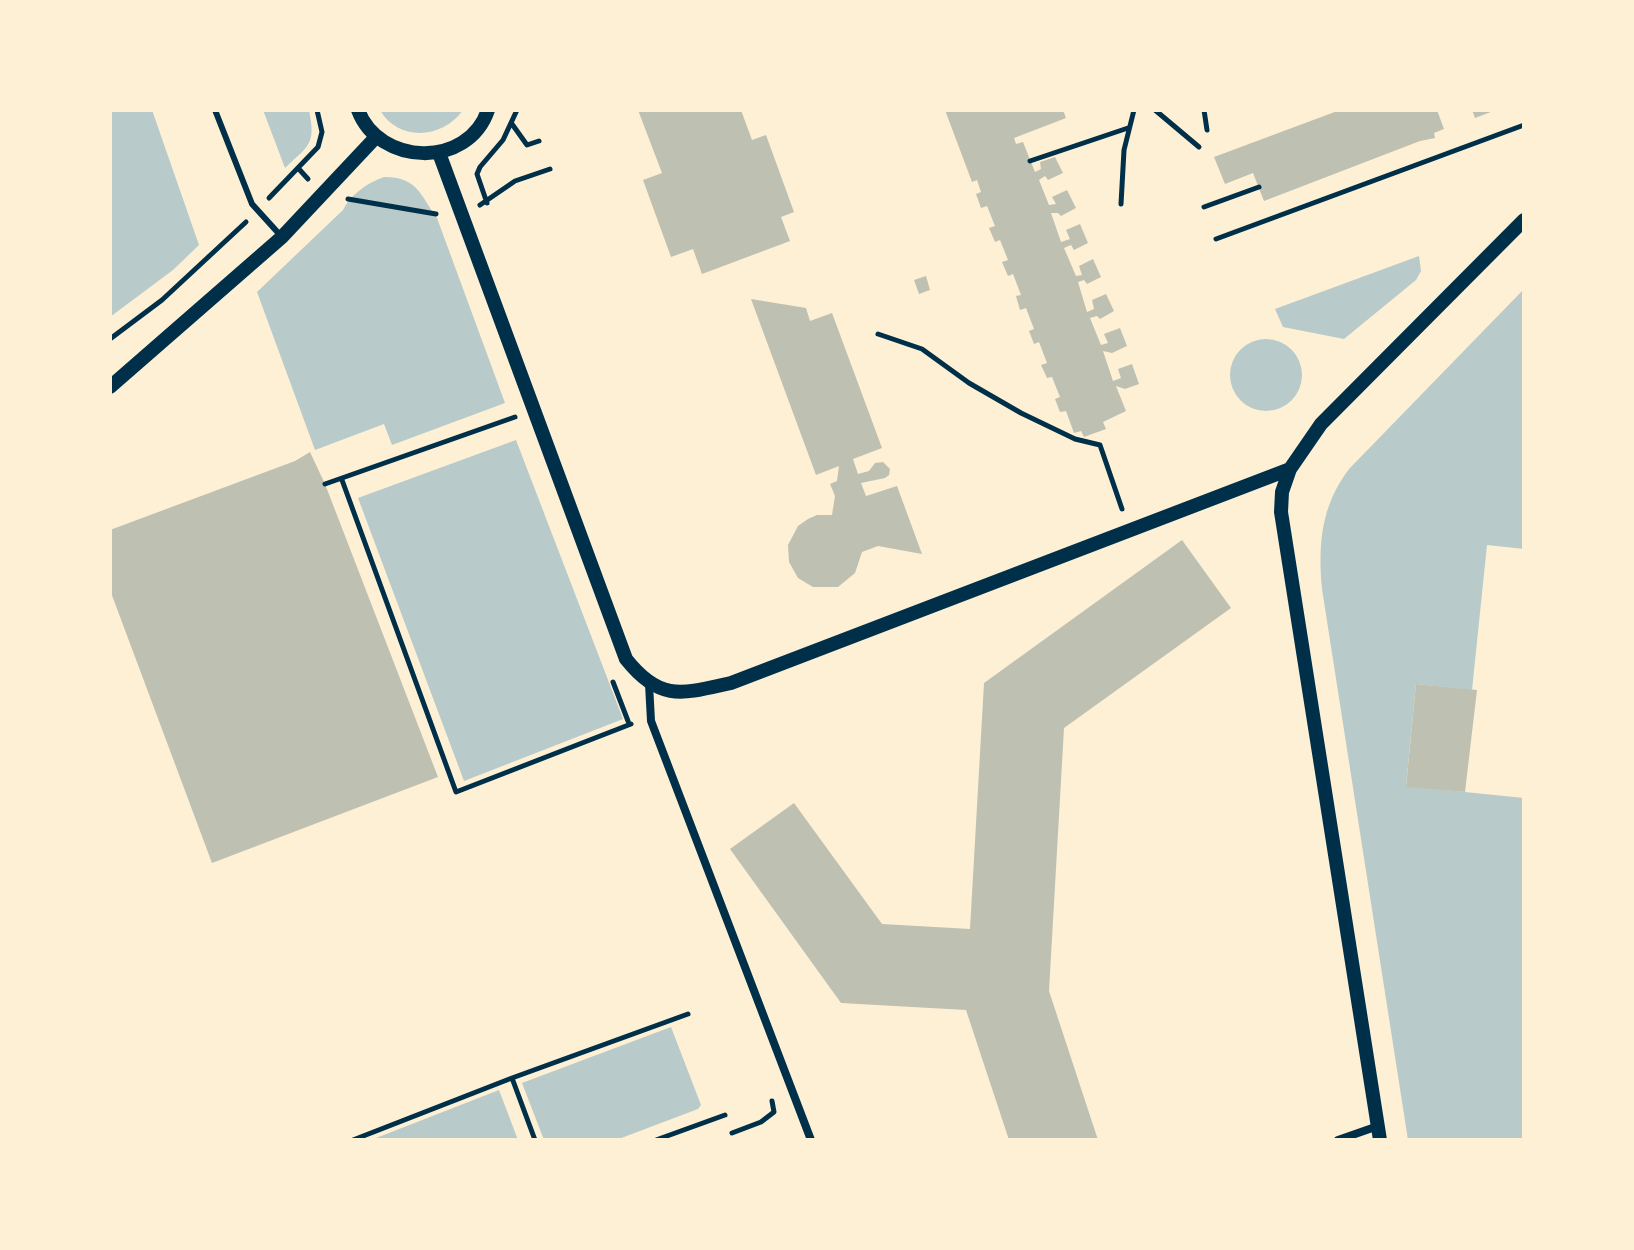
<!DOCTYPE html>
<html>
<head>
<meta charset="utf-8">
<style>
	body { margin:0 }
	#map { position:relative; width:1634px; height:1250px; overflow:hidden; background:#fdf0d5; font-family:Montserrat,sans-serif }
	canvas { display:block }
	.frame { position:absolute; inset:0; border:112px solid #fdf0d5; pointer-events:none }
</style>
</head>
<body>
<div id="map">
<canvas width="1634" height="1250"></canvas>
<div class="frame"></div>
</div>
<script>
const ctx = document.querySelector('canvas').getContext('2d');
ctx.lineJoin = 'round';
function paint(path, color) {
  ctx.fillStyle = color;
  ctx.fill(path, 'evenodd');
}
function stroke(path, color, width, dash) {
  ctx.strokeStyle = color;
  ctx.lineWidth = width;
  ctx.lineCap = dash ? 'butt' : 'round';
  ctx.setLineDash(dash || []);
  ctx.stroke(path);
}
paint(new Path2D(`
	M110,110H152L199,245L173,270L110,317Z
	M263,110H309C316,145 309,145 285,168Z
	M380,110H463C443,139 398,142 380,110Z
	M384,177C418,177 420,195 437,218L505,403L392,445L384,424L315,450L257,292L343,210C350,195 367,183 384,177Z
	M1419,256L1421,271L1416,280L1344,339L1283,327L1275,309Z
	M1524,289V549L1487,545L1472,690L1416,684L1406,786L1524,798V1140H1408L1322,589C1318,544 1321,506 1349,469Z
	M1230 375a36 36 0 1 1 72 0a36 36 0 1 1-72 0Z
	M516,440L623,719L464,781L358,498Z
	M671,1027L701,1105L698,1109L616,1140H544L522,1083Z
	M499,1090L518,1140H371Z`), '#b9caca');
paint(new Path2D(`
	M638,110H741L752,140L766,135L794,212L781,217L790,241L702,274L693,249L671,257L643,180L662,173Z
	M945,110H1063L1066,118L1014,138L1016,144L1023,142L1035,172L1041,169L1040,162L1055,157L1063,173L1048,180L1045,176L1039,180L1049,205L1056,204L1052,197L1067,190L1076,208L1061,216L1058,213H1051L1061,242L1070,239L1066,230L1080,224L1088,243L1074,250L1071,245L1064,248L1076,276L1082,275L1079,266L1093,259L1101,277L1087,284L1084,280L1078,282L1087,312L1094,309L1092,300L1106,294L1114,311L1100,319L1097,316L1090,318L1101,345L1108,343L1104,334L1120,328L1127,346L1112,353L1103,351L1113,381L1121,378L1118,369L1132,364L1139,384L1125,389L1116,386L1126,411L1103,422L1106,429L1084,437L1081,431L1074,433L1066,411L1060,412L1055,399L1060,397L1052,377L1047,378L1041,365L1047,363L1039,342L1034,344L1029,331L1034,329L1026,308L1020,310L1016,296L1021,295L1013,274L1008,276L1002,262L1008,260L1000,240L995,242L989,228L995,226L987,206L981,208L976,194L981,192L977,180L972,182Z
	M1340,110H1437L1444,129L1434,133L1435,138L1420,141L1264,201L1253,173L1225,184L1214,157Z
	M1472,110H1496L1475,118Z
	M926,276L930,290L919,294L914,280Z
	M751,299L806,308L810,321L832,313L882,448L853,459L858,474L869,471L875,463L883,462L890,469L889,475L885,478L861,483L866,496L897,486L922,554L878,546L862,552L855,573L838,587H813L798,578L789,562L788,545L798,526L808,519L817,515H832L835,496L830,484L837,481L839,466L816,475Z
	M310,452L325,484L438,777L212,863L110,590V530L295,461Z
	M1182,540L1231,608L1064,728L1049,991L1098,1140H1009L966,1010L841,1003L730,849L794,803L882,924L970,929L984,683Z
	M1416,684L1477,690L1465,792L1406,787Z`), '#bec0b2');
stroke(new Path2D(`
	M1155,110L1199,147
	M1204,110L1207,130
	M512,124L527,145L539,141
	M1030,161L1128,128
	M298,168L308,179
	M269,198L318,147L322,132L317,110
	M348,199L436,214
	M487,203L477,174L480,167L503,140L517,110
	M1121,204L1124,150L1134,110
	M480,205L515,181L550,169
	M1204,207L1259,187
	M1216,239L1524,125
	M878,334L922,349L969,383L1021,413L1075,439L1100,445L1122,509
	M110,339L162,300L246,222
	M342,480L456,792L631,724
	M325,484L515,417
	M613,682L628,721
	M512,1078L535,1140
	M732,1133L761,1122L774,1112L772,1101
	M353,1140L512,1078L688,1014
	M656,1140L725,1115`), '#003049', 5);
stroke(new Path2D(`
	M215,110L252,204L281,236`), '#003049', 6);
stroke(new Path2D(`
	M649,684L651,721L811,1140
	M1338,1140L1378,1126`), '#003049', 8);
stroke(new Path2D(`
	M358,110C379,166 468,169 488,110
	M439,153L626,659C660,702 682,694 731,683L1290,469
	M110,387L282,237L376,137
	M1380,1140L1281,512L1282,492L1290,469L1321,424L1524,220`), '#003049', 14);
</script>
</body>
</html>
